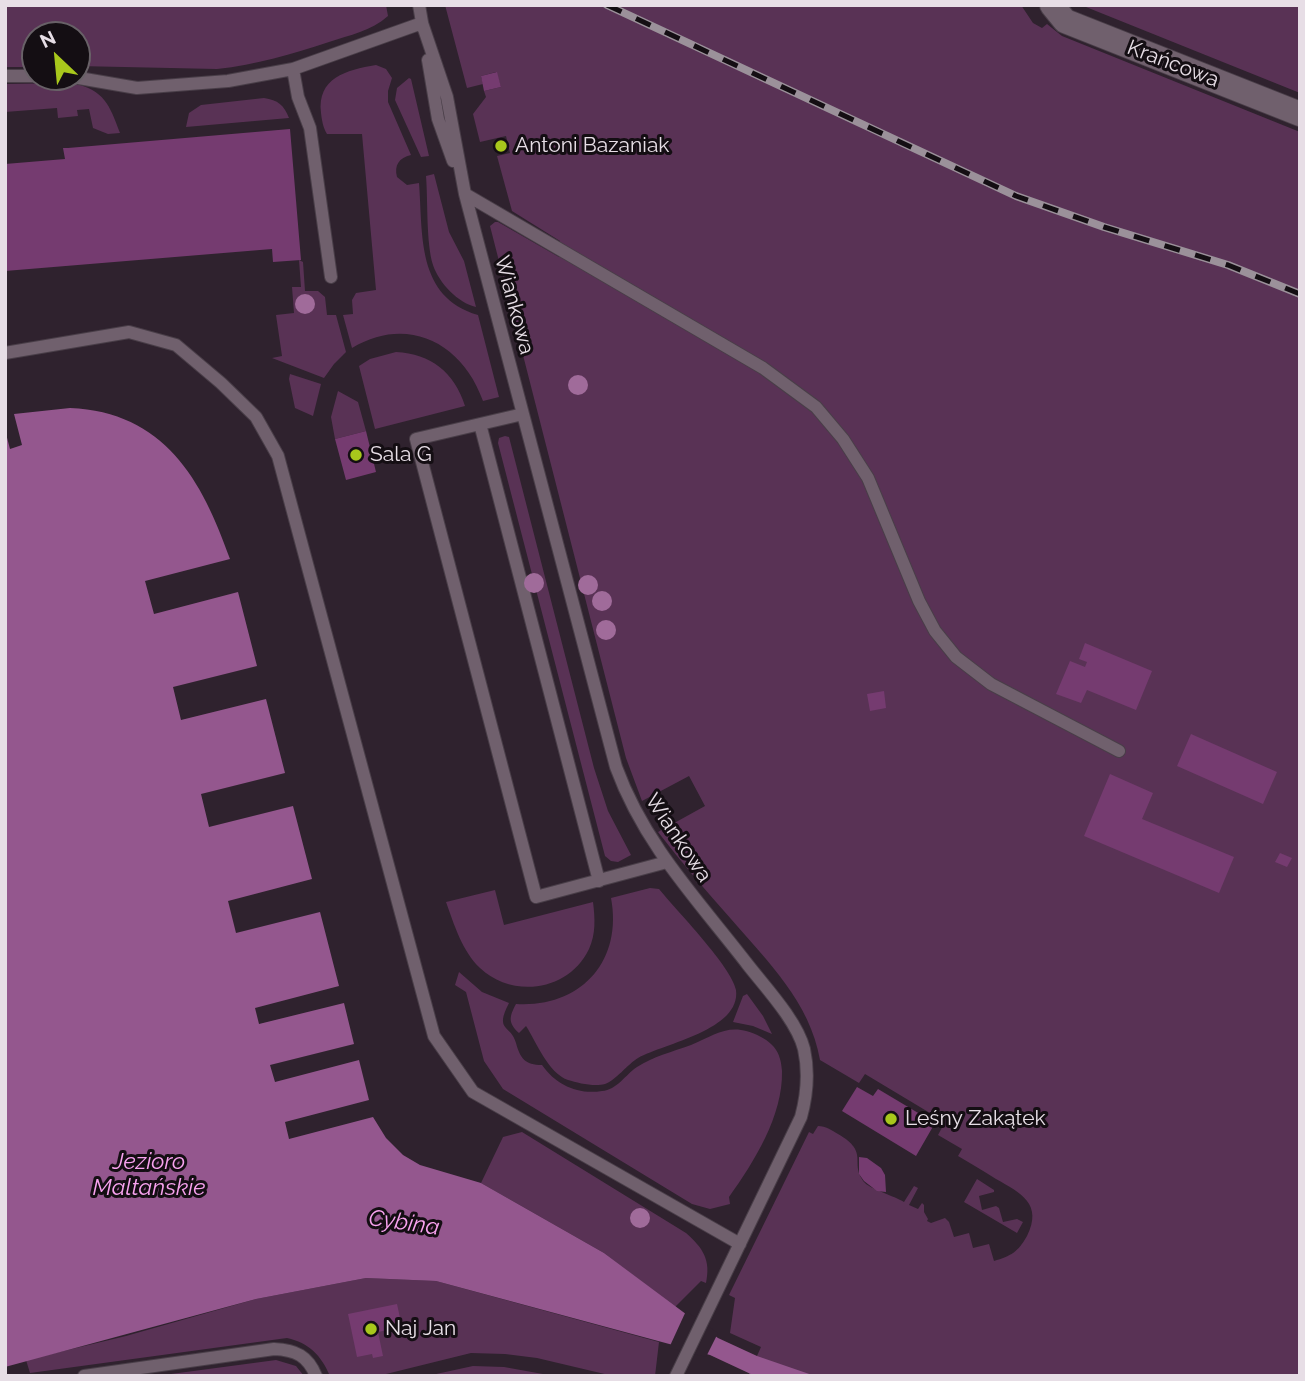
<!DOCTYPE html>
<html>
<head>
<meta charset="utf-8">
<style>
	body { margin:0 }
	#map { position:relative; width:1305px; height:1381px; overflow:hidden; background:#2f222e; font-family:Raleway,sans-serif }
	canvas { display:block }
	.frame { position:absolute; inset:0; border:7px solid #e7dee6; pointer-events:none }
	.north { position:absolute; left:21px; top:21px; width:70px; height:70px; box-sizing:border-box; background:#140e13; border:2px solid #686167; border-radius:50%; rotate:334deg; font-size:19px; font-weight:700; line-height:28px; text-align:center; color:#e7dee6 }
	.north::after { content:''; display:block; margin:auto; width:24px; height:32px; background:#a8c71c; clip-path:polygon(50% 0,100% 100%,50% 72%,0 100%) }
</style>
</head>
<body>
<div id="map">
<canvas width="1305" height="1381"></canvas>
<div class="frame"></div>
<div class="north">N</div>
</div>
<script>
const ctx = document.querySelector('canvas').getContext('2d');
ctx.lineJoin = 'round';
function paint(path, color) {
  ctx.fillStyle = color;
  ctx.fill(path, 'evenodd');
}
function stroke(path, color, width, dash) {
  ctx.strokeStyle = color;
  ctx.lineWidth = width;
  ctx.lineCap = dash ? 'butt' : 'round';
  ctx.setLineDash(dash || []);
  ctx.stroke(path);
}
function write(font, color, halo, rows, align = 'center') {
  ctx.font = font + ' Raleway,sans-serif';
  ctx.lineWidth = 6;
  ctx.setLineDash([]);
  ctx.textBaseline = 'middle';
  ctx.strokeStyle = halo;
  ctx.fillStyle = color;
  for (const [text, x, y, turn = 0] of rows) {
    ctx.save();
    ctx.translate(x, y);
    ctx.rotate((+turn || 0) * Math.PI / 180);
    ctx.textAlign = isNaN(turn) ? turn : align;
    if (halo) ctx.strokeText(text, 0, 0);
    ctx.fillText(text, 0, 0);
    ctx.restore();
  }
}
paint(new Path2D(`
	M5,5H386L388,16C371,31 350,35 329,42C292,54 256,65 217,69L77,66V35H35V67H5Z
	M445,5H1021L1033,23L1042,28L1047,24L1062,36L1300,132V1376H748L761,1347L730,1333L735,1298L729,1295L809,1132L813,1134L818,1126C826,1126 831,1130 838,1134C871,1153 848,1163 865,1183C871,1189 894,1196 904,1202L914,1186L918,1188L909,1205L918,1209L922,1203L924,1205V1212L928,1219L927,1221L931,1223L945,1218L949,1222L954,1237L969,1233L973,1248L989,1244L994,1261C1011,1256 1018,1252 1027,1236C1043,1204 1021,1193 996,1179C984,1171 971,1164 958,1156L962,1149L938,1135L945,1122L865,1074L859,1083L820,1060C810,1002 768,962 731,919C706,891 681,862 658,832L705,806L689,776L642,801L626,758L490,226L495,222H498L559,257L560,241L512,211L497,156L510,153L506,136L480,142L473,114L486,97L484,91L501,87L496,72L481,76L483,84L467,88Z
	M1081,5H1300V93Z
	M376,65L386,69L392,78L388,91V102L411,155C399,158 394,165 397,177L407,185L419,183C423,234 416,297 478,315L499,397L483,401C462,342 407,315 352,348L343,315L353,314L352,300L356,293L376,290L362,134H327C323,127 322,121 321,113C317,78 346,70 376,65Z
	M409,78L411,79L429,156L421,157L395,100L397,88Z
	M73,83C105,91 109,104 120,133L108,134L93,128L89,109L77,110L78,116L58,118L57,108L5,112V84Z
	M264,98C278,100 284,105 289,118L186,127L189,113L201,105Z
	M434,174L449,232L464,261L476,307C458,303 439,283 433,265C426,243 428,201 426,176Z
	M299,260L303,262L305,291H318L325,297L327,315H336L346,352L334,364L324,378L272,358L282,356L276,315L294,313L292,287H301Z
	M396,352C431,354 454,372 465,406L375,429L359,366L370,359Z
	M290,374L321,384L313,416L295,408L289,379Z
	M338,391L358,402L366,431L335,439L331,417Z
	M505,436L509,437L594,768L608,811L631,855L618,862L611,861L605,856L498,443L499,438Z
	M650,888L659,889C676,910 732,967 736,990C741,1030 665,1043 638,1058C628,1064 615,1081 605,1084C594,1087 578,1083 568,1080C548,1073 537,1043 526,1026L519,1033C508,1023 509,1017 516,1004C580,1008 623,962 611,898Z
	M495,890L504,925L593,902C595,918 596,934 589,949C569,991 513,999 480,968C462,951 454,924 446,902Z
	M459,972L482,992L509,1003C494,1032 511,1024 516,1043C520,1058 525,1065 542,1065C556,1085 578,1095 602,1091C617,1090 625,1075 637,1067C654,1056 672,1052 691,1045C717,1034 731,1021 761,1037C776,1045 781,1055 782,1071C783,1116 754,1162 729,1197L730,1204L710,1209L692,1204L503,1089L484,1061L466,992L455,985Z
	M747,994L763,1016L772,1034L753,1026L733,1022L743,996Z
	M522,1132L686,1233C703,1248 711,1260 706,1283L701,1281L675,1307L604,1253L481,1183L503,1137Z
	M977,1179L994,1190V1192L979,1196L982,1210L996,1206L999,1208L1003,1222L1017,1219L1023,1222L1017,1233L964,1202Z
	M366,1278L436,1281L659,1342L655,1376H613L537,1358L505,1354L471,1353L378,1376H330C321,1355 309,1343 287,1338L30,1373L26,1360L126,1336L256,1299Z
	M276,1360L296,1366L304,1376H156Z
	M473,1366L504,1367L554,1376H427Z`), '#593255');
paint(new Path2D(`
	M70,408C164,412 202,479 230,559L145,581L154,614L238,592L257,666L173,687L181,720L266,699L285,773L201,794L209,827L293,806L312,879L228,901L236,933L320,912L339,986L255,1008L259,1024L344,1003L354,1044L270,1065L275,1082L359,1060L369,1100L285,1122L289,1139L373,1117L386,1138L403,1155L420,1165L481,1183L604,1253L718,1338L757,1356L815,1376H755L710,1355L436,1281L366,1278L256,1299L5,1367V430L10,449L22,445L14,414Z`), '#94578e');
paint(new Path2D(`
	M686,1311L718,1333L706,1357L669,1348Z`), '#2f222e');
paint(new Path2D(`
	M497,72L501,87L484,91L481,76Z
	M290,129L301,260L273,262L272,249L5,271V164L65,159L63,148H68Z
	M366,431L376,472L346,480L335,439Z
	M1085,643L1152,671L1136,710L1087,690L1081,703L1056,694L1070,661L1085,667L1087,662L1079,659Z
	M884,691L886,708L870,711L867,694Z
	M1191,734L1277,772L1263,804L1177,766Z
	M1110,774L1153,793L1142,819L1234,857L1219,893L1084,836Z
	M1280,853L1292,858L1287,867L1275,862Z
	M857,1087L873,1096L878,1089L935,1123L916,1156L842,1111Z
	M859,1157L867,1158L881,1168L885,1175L886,1192L877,1191L864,1181L859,1174Z
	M397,1304L402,1327L378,1332L383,1356L373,1358L372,1354L357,1357L348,1314Z`), '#753b70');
const service = new Path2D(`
	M419,5L423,28
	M422,23L447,97L465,194L616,767C645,846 698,900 748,965C766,988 797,1021 804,1049C809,1072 807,1095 801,1117L676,1376
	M428,60L438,119L453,161
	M293,69L298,97L310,128L331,277
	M5,76H35
	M73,77L137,88L228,81L293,69L422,23
	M465,194L763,368L816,407L843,439L868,478L919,601L935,631L956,657L991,684L1119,751
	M5,353L129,332L176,345L221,383L256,417L278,456L434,1036L473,1092L740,1244
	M523,414L416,439L536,897L667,862
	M480,424L599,881
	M84,1376L274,1349C296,1350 308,1356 316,1376`);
const minor = new Path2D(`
	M1052,5L1065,21L1300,114`);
stroke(service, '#493e48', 14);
stroke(minor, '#493e48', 26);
stroke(service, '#70606d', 12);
stroke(minor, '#70606d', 24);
const rail = new Path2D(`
	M607,5L1016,196L1104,227L1228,265L1300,294`);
stroke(rail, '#9b919a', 8);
stroke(rail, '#140e13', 5, [16]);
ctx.fillStyle = '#a06b9a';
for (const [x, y] of [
	[305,304],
	[578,385],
	[534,583],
	[588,585],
	[602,601],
	[606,630],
	[640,1218]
]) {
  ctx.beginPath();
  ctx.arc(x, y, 10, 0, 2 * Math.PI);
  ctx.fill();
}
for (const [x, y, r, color] of [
	[501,146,7,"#a8c71c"],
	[356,455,7,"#a8c71c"],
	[891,1119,7,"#a8c71c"],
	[371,1329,7,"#a8c71c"]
]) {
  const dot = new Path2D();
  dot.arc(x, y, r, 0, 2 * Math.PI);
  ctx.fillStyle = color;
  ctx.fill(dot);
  stroke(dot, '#140e13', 2.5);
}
write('21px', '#e7dee6', '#140e13', [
	["Krańcowa",1173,64,21],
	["Wiankowa",514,305,75],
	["Wiankowa",678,838,56]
]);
write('21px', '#e7dee6', '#140e13', [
	["Antoni Bazaniak",515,146],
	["Sala G",370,455],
	["Leśny Zakątek",905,1119],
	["Naj Jan",385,1329]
], 'left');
write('italic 23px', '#f8a2ef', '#140e13', [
	["Jezioro",149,1162],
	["Maltańskie",149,1188],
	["Cybina",404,1223,8]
]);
</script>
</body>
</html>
